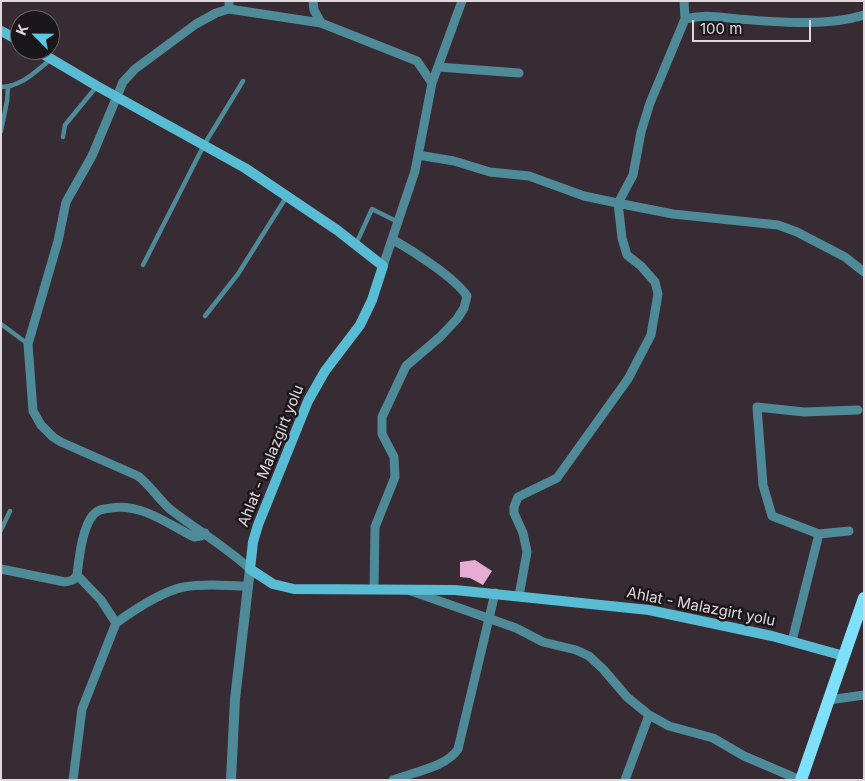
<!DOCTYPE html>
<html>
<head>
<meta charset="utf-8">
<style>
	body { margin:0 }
	#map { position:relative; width:865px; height:781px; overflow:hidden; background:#372c33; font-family:Inter,sans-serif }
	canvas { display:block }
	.frame { position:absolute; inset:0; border:2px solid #e0d8dd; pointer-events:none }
	.north { position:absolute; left:10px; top:10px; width:50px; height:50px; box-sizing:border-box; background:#1b1619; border:1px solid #6a6467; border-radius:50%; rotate:293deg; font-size:14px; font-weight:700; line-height:20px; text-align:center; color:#e0d8dd }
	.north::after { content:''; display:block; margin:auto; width:18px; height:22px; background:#58c8e4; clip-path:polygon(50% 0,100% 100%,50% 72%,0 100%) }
	.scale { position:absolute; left:692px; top:20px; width:119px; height:22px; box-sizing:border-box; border:2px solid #e0d8dd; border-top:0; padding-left:6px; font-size:15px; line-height:18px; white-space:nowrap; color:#e0d8dd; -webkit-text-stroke:4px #1b1619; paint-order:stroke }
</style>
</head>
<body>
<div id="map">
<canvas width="865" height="781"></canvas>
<div class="frame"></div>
<div class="north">K</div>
<div class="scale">100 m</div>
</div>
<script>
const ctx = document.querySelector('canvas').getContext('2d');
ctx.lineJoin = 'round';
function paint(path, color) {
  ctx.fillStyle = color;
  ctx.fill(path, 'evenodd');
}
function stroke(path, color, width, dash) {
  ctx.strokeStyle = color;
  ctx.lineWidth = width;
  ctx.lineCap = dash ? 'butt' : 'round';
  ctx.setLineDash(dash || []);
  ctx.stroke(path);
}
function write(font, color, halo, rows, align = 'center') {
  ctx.font = font + ' Inter,sans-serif';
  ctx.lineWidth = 5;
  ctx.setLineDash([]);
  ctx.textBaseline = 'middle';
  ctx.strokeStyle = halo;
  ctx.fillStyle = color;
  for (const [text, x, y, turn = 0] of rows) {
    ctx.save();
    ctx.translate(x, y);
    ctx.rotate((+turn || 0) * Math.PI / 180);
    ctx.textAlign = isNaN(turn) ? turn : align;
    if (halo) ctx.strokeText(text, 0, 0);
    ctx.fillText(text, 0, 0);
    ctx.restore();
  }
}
paint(new Path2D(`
	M475,560L492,571L483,585L470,578L460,577V562Z`), '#e6acd4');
stroke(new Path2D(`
	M1,87C21,87 36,71 50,60
	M1,131L7,101L8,87
	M63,137L65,125L97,86
	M356,244L372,209L398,222
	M143,265L204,145L243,81
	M205,316L238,274L287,196
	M1,324L28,344
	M1,530L10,511`), '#4f8a99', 4.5);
stroke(new Path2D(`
	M229,1V9L321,23L417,61L432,83
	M313,1L314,10L321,23
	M229,9L216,13L196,24L135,69L123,82L92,156L66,202L58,241L28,344L33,411L41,425L53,437L61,442L138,476C151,486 159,500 171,510C197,530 226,547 250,569
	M685,19C706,14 716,17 738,19C779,22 824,27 864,15
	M438,67L519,73
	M418,155L454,161L490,172L529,176L584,196L622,204L673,214L778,225L797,232L845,257L864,272
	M383,266L415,171L432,83L462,1
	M849,531L819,534L772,516L763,485L757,407L804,412L858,410
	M1,569L65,582L73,580L77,575
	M374,589L375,527L395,477L394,457L382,434V417L406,366L440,337L457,319L464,308L467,296C454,277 413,251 392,239
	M411,591L516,628L543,642L576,650L589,656L603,669L627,697L649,715L669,726L713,738L744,756L800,780
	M519,596L527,552L523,533L514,513V507L518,497L557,478L628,379L651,335L658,294L655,282L641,266L627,255L622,238L618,203L633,175L641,132L650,103L685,19L684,1
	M116,623C134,610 162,591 184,587C205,583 227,586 247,586
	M792,641L819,534
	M829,700L864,695
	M73,780L82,709L116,623L101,600L77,575C79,559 82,528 93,515C98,509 104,509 111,508C141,503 168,524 194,537L201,536L205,533
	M393,780C413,772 447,767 458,749L495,593
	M625,780L649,715`), '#4f8a99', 9);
stroke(new Path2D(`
	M231,780L235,699L250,569`), '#4f8a99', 10);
stroke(new Path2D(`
	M1,31L20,41
	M36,50L97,86L245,168L337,230L383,266L372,300L360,325L325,371L308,401L258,525L253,542L250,569L273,584L294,589L455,590L649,610L772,636L844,656`), '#59bcd5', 10);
stroke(new Path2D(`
	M801,780L864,598`), '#7ee0fa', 12);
write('15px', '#e0d8dd', '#1b1619', [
	["Ahlat - Malazgirt yolu",271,456,-68],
	["Ahlat - Malazgirt yolu",701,607,11]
]);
</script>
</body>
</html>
